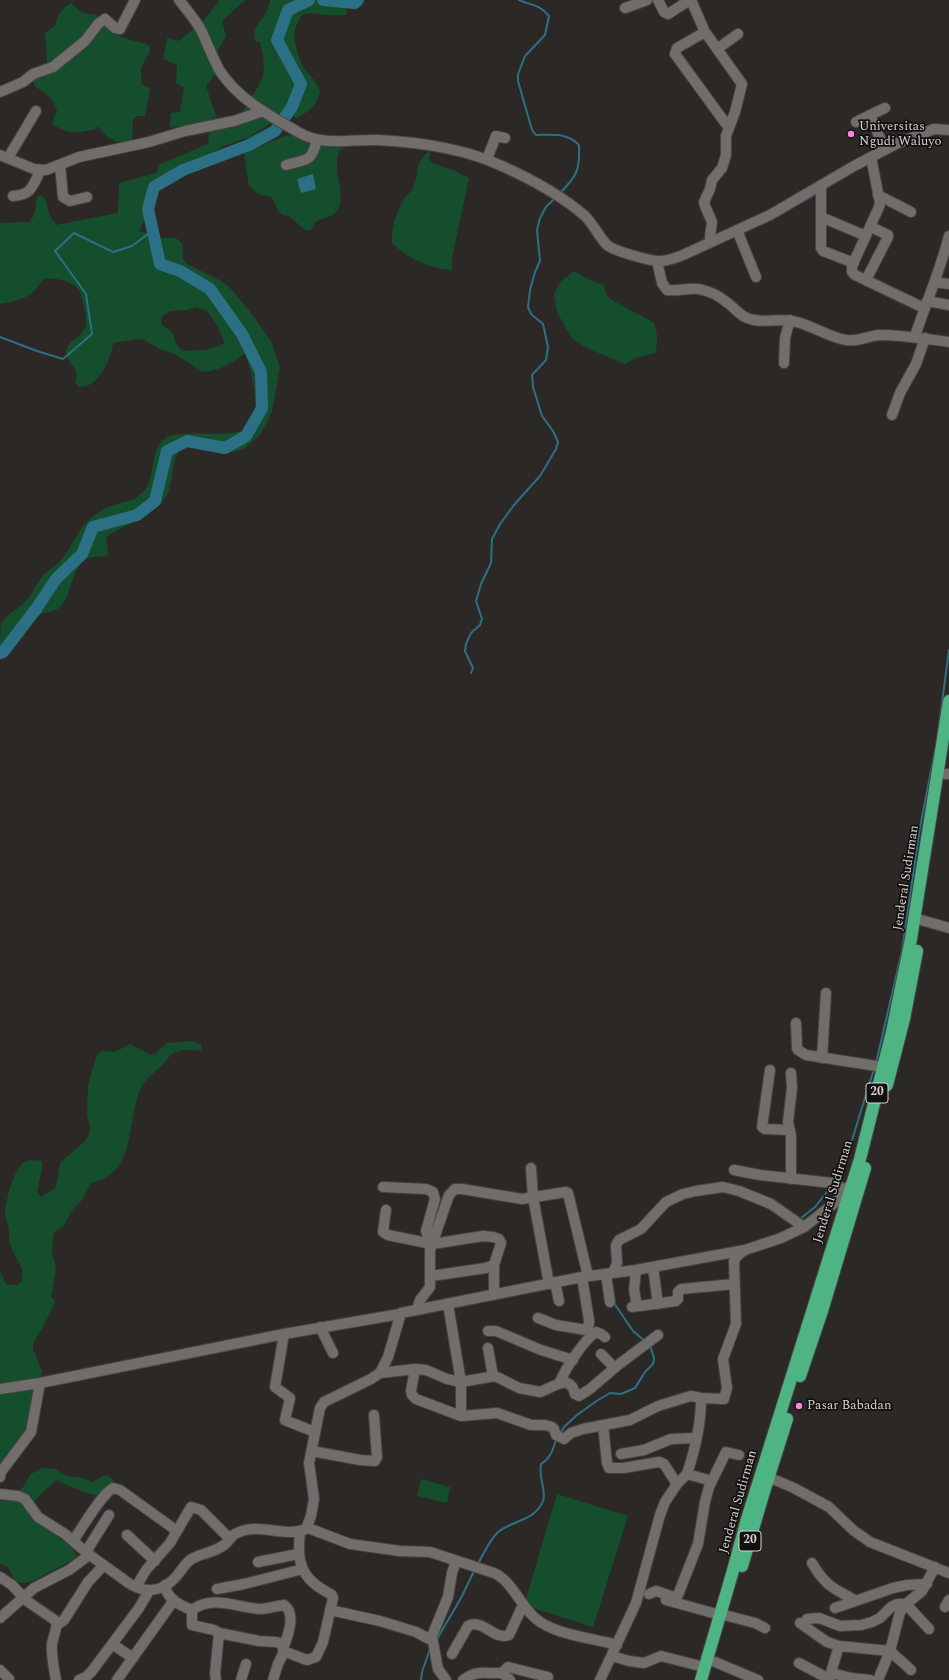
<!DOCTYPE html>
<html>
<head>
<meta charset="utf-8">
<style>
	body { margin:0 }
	canvas { display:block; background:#2c2826 }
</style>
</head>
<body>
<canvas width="949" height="1680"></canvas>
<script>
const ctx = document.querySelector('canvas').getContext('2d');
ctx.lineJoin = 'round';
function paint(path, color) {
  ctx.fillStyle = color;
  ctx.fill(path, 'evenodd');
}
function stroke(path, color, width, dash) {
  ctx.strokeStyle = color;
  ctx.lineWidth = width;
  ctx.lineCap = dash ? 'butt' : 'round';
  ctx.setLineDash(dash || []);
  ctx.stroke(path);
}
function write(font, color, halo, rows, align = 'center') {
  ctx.font = font + ' Spectral,serif';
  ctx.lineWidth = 3.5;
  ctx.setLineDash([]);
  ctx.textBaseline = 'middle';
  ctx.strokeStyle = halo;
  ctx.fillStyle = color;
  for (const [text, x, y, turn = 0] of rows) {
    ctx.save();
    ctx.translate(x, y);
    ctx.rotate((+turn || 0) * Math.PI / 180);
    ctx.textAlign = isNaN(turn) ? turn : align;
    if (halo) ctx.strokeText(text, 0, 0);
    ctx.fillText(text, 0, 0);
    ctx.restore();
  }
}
paint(new Path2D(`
	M220,0H245L222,21L226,36L211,63L215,74L206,86L217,119L223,120L243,113C246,102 255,94 260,83C267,70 263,55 260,42L255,41C252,28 260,23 266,12C268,9 269,4 270,0H344L347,14C333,19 317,11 303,14C299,20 295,27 294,34C294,41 299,59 302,65C308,74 317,81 320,91C316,107 310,111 296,118L284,110L268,125L250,137L226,145L208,155L195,159L154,184L146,200L145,219L139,231L163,238H176L182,244L183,259L187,264L221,281L231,289L248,309L271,341L280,367L272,412L260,435L245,448L234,452L188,447L180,449C170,465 174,477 168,493C158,516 124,523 106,538L108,555C101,558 91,555 85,560C70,572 73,592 61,606C56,612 46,611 39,615C33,619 22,638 16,644C12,650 6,654 0,659C0,651 0,632 1,625C6,614 18,609 27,600C33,593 36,584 42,577C48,570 56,566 62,559C72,546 81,524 95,515C100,512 105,508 111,506C123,501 133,503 143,492C158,477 147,449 167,437C172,434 179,435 184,434C206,432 231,438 250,427C262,407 252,374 245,353C231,364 221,370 203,372L177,355L158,348L144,340L136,339L113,343C111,360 98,389 78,387L75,382C82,366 66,365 66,352C67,340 86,336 86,322C87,315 82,294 78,289C70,280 54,277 43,279C32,298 21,300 0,304V223L30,222L35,213L37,197L42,195L46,200L49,214L56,225L118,213L119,183L156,173L160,164L208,144L209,134L204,121L170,128L171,113L180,112L184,87L176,83L177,65L163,59L167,38L179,41L202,22ZM197,307L208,312L218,327L225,343C214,350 193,352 181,350L175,342L173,333L162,325L161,323L162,317L170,311L186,310Z
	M71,3L82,13L96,15C113,36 122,38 147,44L150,47L149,53L141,68V84L150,88L145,116H137L133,120L132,141C114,144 109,140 98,126L96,129C77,133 69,135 52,124L57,110L52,99L35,86L33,81L44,69L47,61L45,33L55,26C57,15 61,9 71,3Z
	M287,135L350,145L339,151C338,157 336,164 337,170C338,182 346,203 335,213C326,221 316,215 311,230H305L289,216L283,215L278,211L276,205L271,197L258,194L249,186L244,153Z
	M428,152L431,153L429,158L432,163L453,170L469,178L452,258V270C431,269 407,258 392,243C391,227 396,212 405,198C408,194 412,190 414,185C421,170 413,165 428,152Z
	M574,271L592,281L604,285L606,294L610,299L653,322C658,330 658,344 655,353L636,358L625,364L589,349L572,339L557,312L554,294L560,282Z
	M190,1041L196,1042L201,1045V1051C191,1050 176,1048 169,1057C166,1060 165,1063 162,1066C155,1072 146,1078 142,1086C125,1119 139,1172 91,1183L82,1200L73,1209L63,1227L57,1230L53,1234L52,1253L56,1267L51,1297L55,1301L45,1323L33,1344V1349L42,1371L25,1436L9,1452L0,1468V1272C3,1276 3,1280 7,1285H19C30,1270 13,1258 10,1243C9,1237 9,1231 8,1225C7,1221 5,1217 5,1213C5,1203 14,1168 24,1162C29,1159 36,1161 42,1161V1169L37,1192L41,1197L56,1188L60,1163L86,1140L89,1134L90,1127L87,1115L88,1085L97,1054L103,1051L115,1052L130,1044L151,1055L156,1053L167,1043Z
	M42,1468L55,1469L66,1476L83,1478L92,1482L106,1475L113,1479L114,1481L98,1496L84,1492L56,1480L33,1502L47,1528L71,1547L78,1557L33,1581L25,1583L15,1581L8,1567L0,1563V1498C9,1498 19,1492 25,1485C27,1482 28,1477 31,1474Z
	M421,1479L450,1487L447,1503L417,1496Z
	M557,1494L628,1516L593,1627L533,1608L525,1602Z`), '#144e2d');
paint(new Path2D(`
	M313,174L316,189L301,193L297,179Z`), '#2c7086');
stroke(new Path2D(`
	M519,0C532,6 538,3 549,16L545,35L525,56L518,74V81L532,130L536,135C552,135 567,132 579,145C580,170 577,176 560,193
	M0,337L37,351L63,359L92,334L86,294L55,251L74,233L113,252L132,246L152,231
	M471,673L473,668L465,651L466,644L471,633L480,625L482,619L476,601L481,584L491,563L492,539L500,524L514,505L540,476L556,449L558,442L553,431L542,416L533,387L532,375L546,360L548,347L543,324L531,314L528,307L530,290L535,272L540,261L537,230L540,218L546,207L555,198
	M938,733L949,650
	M876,1063L902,951L920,827L935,751
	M834,1181L852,1140L874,1069
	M800,1219L815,1207L831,1187
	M614,1303L633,1331L645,1341
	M560,1434L564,1427L577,1415L598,1400L610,1393L621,1394L635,1388L645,1372L653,1364L654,1358L650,1345
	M478,1564C483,1554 490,1540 498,1532C513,1520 535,1521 543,1501C547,1491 538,1478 541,1464C551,1458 553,1449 556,1440
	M437,1639L461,1598L475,1569
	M421,1680L422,1672L430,1649`), '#2c7086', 2);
stroke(new Path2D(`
	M323,0L355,3L358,0
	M0,653L3,652L36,609L56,579L82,554L93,527L137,515L155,501L167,451L187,441L225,448L246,436L262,408L261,372L242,334L210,289L180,271L160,264L148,209L154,187L183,170L249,145L275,131L292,107L301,84L277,40L288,10L309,0`), '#2c7086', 12);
const minor = new Path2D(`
	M179,0C187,10 196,20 202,32C208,45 213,59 220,71C238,99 270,116 298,132C323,147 351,139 378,140C420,142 463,148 502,166C531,179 561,195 585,216C594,225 599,237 607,245C614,251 650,261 659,261C668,261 675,258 683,255L770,215L854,166L898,143L934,129L949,130
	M658,0L664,12L668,14L690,0
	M691,0L705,32L742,84L735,112L726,136V155L722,168L712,180L710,189L704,202L705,206L712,222L710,236L711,242
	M625,8L647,0
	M705,32L677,48L675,54L729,128
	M717,49L738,34
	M0,92L23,82L33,74L53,67L85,41L98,24L105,19L115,28L120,29L135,0
	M885,108L870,115L885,150
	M856,122L870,115
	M0,155L34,169L46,170L79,157L149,142L185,131L234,121L263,111
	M871,157L880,203L879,207L852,266V272L855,275L924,308
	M8,158L36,111
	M487,159L496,136L505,138
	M60,165L63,197L70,201L87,197
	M286,165C307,159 311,163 317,140
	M821,185V248L823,251L854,263
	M878,195L911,212
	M13,196C32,195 33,185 40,171
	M821,217L866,236
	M737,230L756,277
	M657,261L662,283L667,290C679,292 692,286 703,290C711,292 719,296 725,301C733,306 738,314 747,318C761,324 777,318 792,321C811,324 827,337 846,340C858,342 868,336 879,335C903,335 926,339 949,342
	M866,280L888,237V235L871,227
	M935,282L949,284
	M927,301L949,305
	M915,336C926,303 940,271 949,236
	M784,363L785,338L790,320
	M892,415L900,393L916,364L925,338
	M945,774H949
	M914,918L949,928
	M796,1023L797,1048L798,1050L806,1055L883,1067
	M822,1058L826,993
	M770,1070L762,1127L765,1129L790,1130
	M791,1073L792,1088L788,1122L791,1136V1179
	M531,1168L533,1197L549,1284
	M734,1170L760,1175L832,1183L846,1190
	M383,1187L426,1189L433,1192L435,1199L426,1231L428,1236L434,1239
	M386,1210L383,1232L388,1235L432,1244L483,1236L493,1237L499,1239L501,1243L494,1265V1294
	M653,1267L658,1304
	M636,1270L634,1290L637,1306
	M613,1273L617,1263L616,1245L619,1240L641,1229L666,1202L683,1194L696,1191L723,1187L739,1191L771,1204L804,1227
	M606,1274L610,1302
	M431,1276L486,1268L494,1265
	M555,1282L559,1301
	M448,1304L461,1382V1416L497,1413L531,1425H545L552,1427L554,1429L556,1435L564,1439L571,1433L583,1429L630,1420L658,1406L681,1399L691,1396L701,1398C701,1423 695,1450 687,1474
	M632,1307L676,1301L678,1299V1292L681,1289L735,1284
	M417,1309L420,1300L430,1287V1250L449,1195L455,1189H462L522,1199L566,1192L568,1193L588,1276
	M538,1318L556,1325L586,1330L589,1324V1320L582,1277
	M320,1327L333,1353
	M488,1331H496L541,1350L573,1360
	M284,1334L275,1387L290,1398L285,1420L287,1421L315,1432
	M488,1348L493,1376
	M601,1354L615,1368
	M415,1369L411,1391L412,1395L416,1399L461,1416
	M380,1373L415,1369L426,1370L447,1379L461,1382L495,1376L519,1388L540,1392C554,1387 570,1373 575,1394L579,1396L590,1389L618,1365L658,1335
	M559,1384C565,1369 583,1341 596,1332L601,1334L605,1337
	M0,1389L40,1383L284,1334L400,1314
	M701,1398L724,1399L727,1388L723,1359L736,1324L734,1261L738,1255L745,1250
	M603,1425L607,1463L609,1468H623L659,1462L664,1464L677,1484
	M312,1451L360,1460L375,1461L377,1457L374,1415
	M621,1454L644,1450L671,1439L696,1438
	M0,1477L1,1472L31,1432L40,1383
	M768,1477L794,1488L829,1507L853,1530L870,1542L949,1573
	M0,1494L18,1496L25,1499L38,1517L65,1534L87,1553L89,1547L109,1515
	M308,1528L350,1544L400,1551L430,1552L494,1573C512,1581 520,1605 535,1618C554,1635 593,1638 617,1645
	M127,1535L155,1561
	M73,1541C82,1528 101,1495 113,1488L120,1490L177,1531
	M258,1562L298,1554
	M812,1563C826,1587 834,1588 856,1601
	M0,1577L12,1585L27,1601L56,1621C58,1629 53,1636 52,1644C51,1656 54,1668 56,1680
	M165,1585C166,1598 181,1606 192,1610V1625L214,1630L219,1633L215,1674L216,1680
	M136,1587L146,1570L170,1543L191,1507L201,1510L230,1539
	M217,1589L244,1584L303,1569
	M649,1594L656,1591L674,1597L678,1595L698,1544L705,1502L709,1487L726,1452L739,1455
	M666,1600L720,1615
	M945,1607L949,1600
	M835,1608L893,1588L907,1585L927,1584
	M192,1610C212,1595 236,1607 259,1609C268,1609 275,1606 284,1605C297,1614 287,1638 283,1649V1651L307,1660L316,1657L323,1642L333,1598L332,1595C327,1592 321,1589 316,1585C297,1571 298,1552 300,1531
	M330,1610L380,1621L416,1632L429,1639L432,1636L448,1597L452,1573L456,1561
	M728,1616L755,1623L765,1628
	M0,1618L34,1588L69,1570L88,1556L87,1553L130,1584C145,1593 161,1592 174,1579C180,1573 183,1566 190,1560C200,1553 214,1553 224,1545C229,1542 231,1535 237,1533C259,1522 284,1538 306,1529L311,1516L314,1499L309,1463L320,1408L324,1402L371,1379L380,1373L388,1357L401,1313L582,1277L636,1270L745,1250L781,1238L804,1227L836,1202L851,1184
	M807,1619L819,1618L840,1626L861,1625L872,1622L880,1618L891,1607L897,1604H906L929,1629
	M800,1623L827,1642L839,1646L890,1651L911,1670
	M57,1625L64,1620L88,1582L103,1566
	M219,1633L259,1641L276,1642L284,1644
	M432,1636L438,1669L446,1680
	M112,1644L133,1658
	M452,1654L468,1626C483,1618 494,1641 509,1635L523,1605
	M612,1656L629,1661L644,1663L661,1656L704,1667
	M715,1662L758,1680
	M799,1663L829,1679L839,1646
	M0,1670L9,1679
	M502,1673L510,1680
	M832,1673L851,1678L870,1680
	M79,1680L86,1677L92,1671L139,1608L149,1591
	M117,1680L174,1600
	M241,1680L246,1664
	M273,1680L278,1664L284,1652
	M463,1680C478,1669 485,1674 502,1673L508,1667L548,1677
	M600,1680L636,1603L660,1515L665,1502L677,1484L687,1474L712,1481
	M878,1680L890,1651L900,1612L906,1604L922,1591L935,1567`);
const highway = new Path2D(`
	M887,1085L904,1019L917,951
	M800,1376L822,1311L865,1168
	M742,1566L763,1495L787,1419
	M701,1680L732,1574L747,1519L860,1159L892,1032L911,939L949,701`);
stroke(minor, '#464342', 12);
stroke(highway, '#464342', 14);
stroke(minor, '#716d6a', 10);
stroke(highway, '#4eb484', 12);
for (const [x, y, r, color] of [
	[851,134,4,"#fc86e4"],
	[799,1406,4,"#fc86e4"]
]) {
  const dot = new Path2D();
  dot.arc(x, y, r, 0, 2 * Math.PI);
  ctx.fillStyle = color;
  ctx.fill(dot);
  stroke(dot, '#131110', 1.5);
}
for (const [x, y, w] of [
	[877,1093,22],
	[750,1541,22]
]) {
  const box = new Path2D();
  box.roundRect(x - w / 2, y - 10, w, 20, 3);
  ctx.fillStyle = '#131110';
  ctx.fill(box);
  stroke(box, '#d6d3d2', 1);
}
write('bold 12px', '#d6d3d2', null, [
	["20",877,1093],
	["20",750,1541]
]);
write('13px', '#d6d3d2', '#131110', [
	["Universitas",859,127],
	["Ngudi Waluyo",859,142],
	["Pasar Babadan",807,1406]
], 'left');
write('13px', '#d6d3d2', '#131110', [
	["Jenderal Sudirman",907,878,-81],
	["Jenderal Sudirman",834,1192,-73],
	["Jenderal Sudirman",739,1502,-74]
]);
</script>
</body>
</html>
